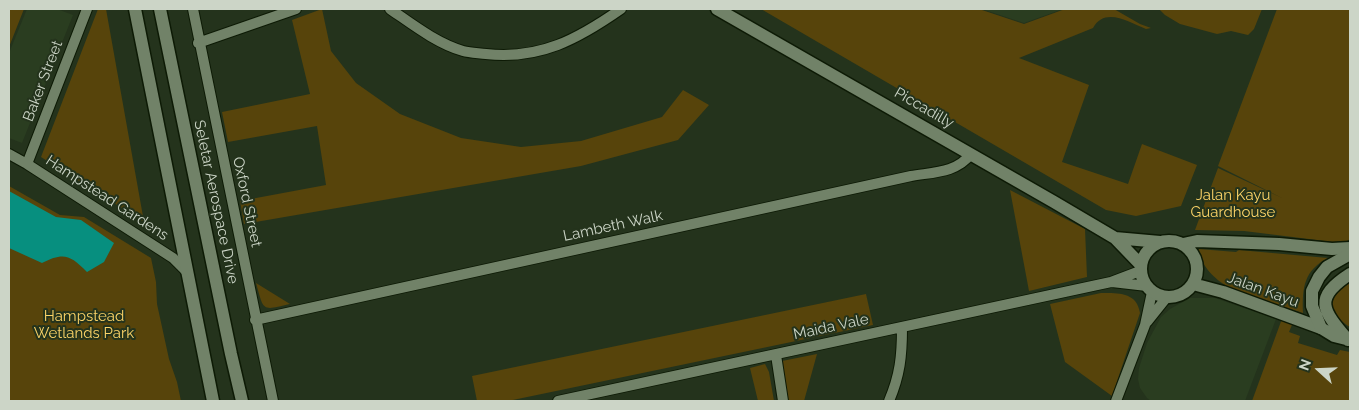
<!DOCTYPE html>
<html>
<head>
<meta charset="utf-8">
<style>
	body { margin:0 }
	#map { position:relative; width:1359px; height:410px; overflow:hidden; background:#24331c; font-family:Raleway,sans-serif }
	canvas { display:block }
	.frame { position:absolute; inset:0; border:10px solid #ccd5c7; pointer-events:none }
	.north { position:absolute; left:1294px; top:345px; width:50px; height:50px; -webkit-text-stroke:4px #24331c; paint-order:stroke; rotate:290deg; font-size:14px; font-weight:700; line-height:20px; text-align:center; color:#ccd5c7 }
	.north::after { content:''; display:block; margin:auto; width:18px; height:22px; background:#ccd5c7; clip-path:polygon(50% 0,100% 100%,50% 72%,0 100%) }
</style>
</head>
<body>
<div id="map">
<canvas width="1359" height="410"></canvas>
<div class="frame"></div>
<div class="north">N</div>
</div>
<script>
const ctx = document.querySelector('canvas').getContext('2d');
ctx.lineJoin = 'round';
function paint(path, color) {
  ctx.fillStyle = color;
  ctx.fill(path, 'evenodd');
}
function stroke(path, color, width, dash) {
  ctx.strokeStyle = color;
  ctx.lineWidth = width;
  ctx.lineCap = dash ? 'butt' : 'round';
  ctx.setLineDash(dash || []);
  ctx.stroke(path);
}
function write(font, color, halo, rows, align = 'center') {
  ctx.font = font + ' Raleway,sans-serif';
  ctx.lineWidth = 4;
  ctx.setLineDash([]);
  ctx.textBaseline = 'middle';
  ctx.strokeStyle = halo;
  ctx.fillStyle = color;
  for (const [text, x, y, turn = 0] of rows) {
    ctx.save();
    ctx.translate(x, y);
    ctx.rotate((+turn || 0) * Math.PI / 180);
    ctx.textAlign = isNaN(turn) ? turn : align;
    if (halo) ctx.strokeText(text, 0, 0);
    ctx.fillText(text, 0, 0);
    ctx.restore();
  }
}
paint(new Path2D(`
	M27,9H57L73,15L22,143L9,138V53Z
	M982,9H1063L1024,23Z
	M1190,298H1215L1276,319L1245,401H1151L1147,398L1140,388L1138,379L1139,368L1147,343L1161,317L1170,309Z`), '#2a3d20');
paint(new Path2D(`
	M9,9H24L9,47Z
	M98,9H106L144,222L41,157Z
	M322,9L331,51L356,83L400,114L461,138L521,147L581,141L662,117L683,90L709,105L678,140L581,166L244,224L240,201L326,185L317,126L228,142L222,112L310,94L292,20Z
	M761,9H979L1024,24L1065,9H1114L1140,24L1151,28L1146,29C1130,23 1105,6 1093,28L1019,58L1089,85L1062,162L1128,184L1142,144L1197,165L1181,206L1136,216L1106,210Z
	M1159,9H1262L1254,29L1248,35L1231,31L1217,34L1180,24L1165,15Z
	M1277,9H1350V239L1347,241L1333,242L1244,231L1195,230L1218,168L1282,198L1218,166Z
	M9,186L60,215L84,217L151,258L156,282L157,304L169,359L177,382L181,401H9Z
	M1010,190L1085,229L1087,277L1029,291Z
	M1199,249L1236,252L1239,250L1328,258C1304,270 1302,288 1303,313C1279,305 1253,298 1229,287C1216,281 1199,264 1199,249Z
	M1350,280V327C1339,320 1325,308 1334,294C1338,288 1345,284 1350,280Z
	M256,283L290,304C261,311 264,311 256,283Z
	M1101,293C1118,293 1137,292 1140,313L1112,396L1065,362L1050,304Z
	M866,294L873,325L508,401H477L472,376Z
	M1283,316L1294,320L1289,332L1300,336L1298,343L1337,355L1340,350L1350,352V401H1252Z
	M817,354L804,401H787L782,361Z
	M765,364L769,372L774,401H758L750,368Z`), '#57440b');
paint(new Path2D(`
	M9,191L56,217L81,220L114,243L104,262L87,272C70,255 64,252 42,263L9,248Z`), '#078f7f');
const minor = new Path2D(`
	M193,9L273,401
	M390,9C412,24 436,43 463,51C470,53 478,53 486,54C540,60 578,39 621,9
	M198,43L296,9
	M9,154L27,164L173,258L186,271
	M27,164L87,9
	M1112,282L1147,286
	M255,320L911,176C934,172 956,173 971,154
	M1147,322L1167,297
	M776,355L783,401
	M558,401L1111,282L1140,271
	M889,401C900,375 902,356 902,328
	M1116,401L1145,325L1152,292`);
const tertiary = new Path2D(`
	M135,9L213,401
	M160,9L231,354L242,401
	M717,9L1054,202L1115,238L1141,265
	M1115,238L1160,242
	M1141 269a28 28 0 1 1 56 0a28 28 0 1 1-56 0Z
	M1183,244L1197,241L1279,244L1332,249L1350,248
	M1193,284L1223,292L1321,328`);
const secondary = new Path2D(`
	M1350,254L1327,267L1319,277L1312,291V306L1321,328L1334,336L1350,340
	M1348,340C1322,310 1313,298 1350,274`);
stroke(minor, '#0d1a05', 12);
stroke(tertiary, '#0d1a05', 15);
stroke(secondary, '#0d1a05', 15);
stroke(minor, '#718268', 10);
stroke(tertiary, '#718268', 12);
stroke(secondary, '#718268', 12);
write('15px', '#ccd5c7', '#24331c', [
	["Baker Street",43,81,-69],
	["Piccadilly",924,108,30],
	["Hampstead Gardens",107,198,33],
	["Seletar Aerospace Drive",216,202,78],
	["Oxford Street",247,202,78],
	["Lambeth Walk",613,226,-12],
	["Jalan Kayu",1263,290,20],
	["Maida Vale",831,327,-12]
]);
write('15px', '#fbd367', '#24331c', [
	["Jalan Kayu",1233,195],
	["Guardhouse",1233,212],
	["Hampstead",84,316],
	["Wetlands Park",84,333]
]);
</script>
</body>
</html>
